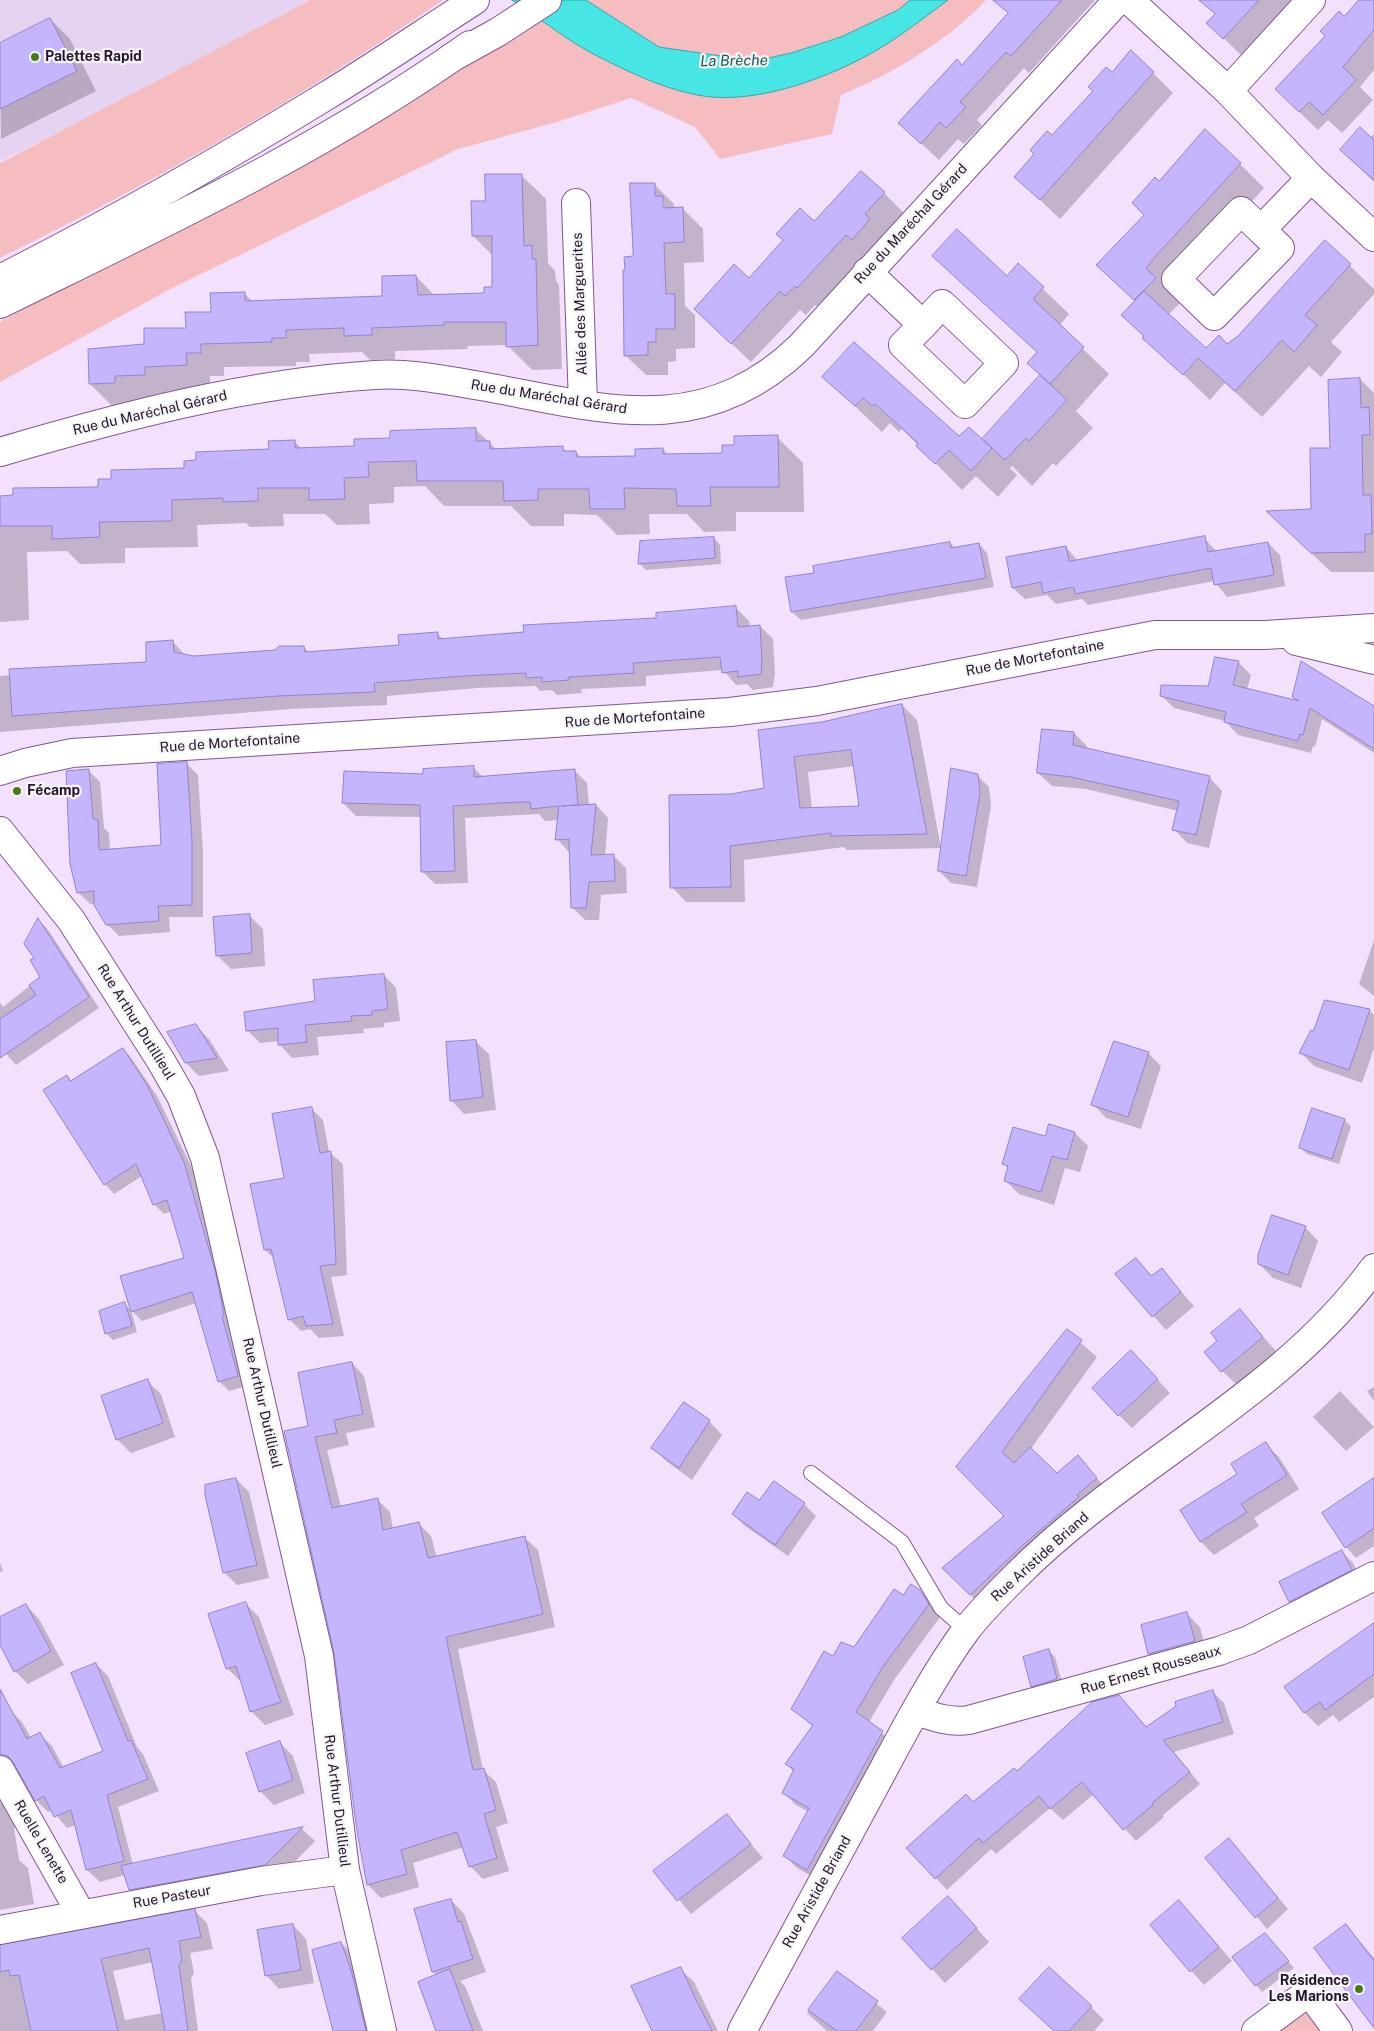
<!DOCTYPE html>
<html>
<head>
<meta charset="utf-8">
<style>
	body { margin:0 }
	canvas { display:block; background:#f2e0fc }
</style>
</head>
<body>
<canvas width="1374" height="2031"></canvas>
<script>
const ctx = document.querySelector('canvas').getContext('2d');
ctx.lineJoin = 'round';
function paint(path, color) {
  ctx.fillStyle = color;
  ctx.fill(path, 'evenodd');
}
function stroke(path, color, width, dash) {
  ctx.strokeStyle = color;
  ctx.lineWidth = width;
  ctx.lineCap = dash ? 'butt' : 'round';
  ctx.setLineDash(dash || []);
  ctx.stroke(path);
}
function write(font, color, halo, rows, align = 'center') {
  ctx.font = font + ' "Public Sans",sans-serif';
  ctx.lineWidth = 4.5;
  ctx.setLineDash([]);
  ctx.textBaseline = 'middle';
  ctx.strokeStyle = halo;
  ctx.fillStyle = color;
  for (const [text, x, y, turn = 0] of rows) {
    ctx.save();
    ctx.translate(x, y);
    ctx.rotate((+turn || 0) * Math.PI / 180);
    ctx.textAlign = isNaN(turn) ? turn : align;
    if (halo) ctx.strokeText(text, 0, 0);
    ctx.fillText(text, 0, 0);
    ctx.restore();
  }
}
paint(new Path2D(`
	M0,0H312L187,68L0,161Z`), '#e6d2f1');
paint(new Path2D(`
	M311,0H443C302,97 153,183 0,258V163Z
	M561,0H986C949,40 891,75 841,95L832,134L720,159L695,127L631,98L557,122L458,149L174,287L0,382V322L144,244Z
	M1308,2010L1324,2031H1279Z`), '#f6bdc1');
const water = new Path2D(`
	M512,0H586L659,47L755,61L791,53L841,37L898,10L910,0H948C929,14 910,29 890,42C842,73 768,102 711,97C673,93 635,75 601,58C570,43 541,19 512,0Z`);
paint(water, '#47e5e4');
stroke(water, '#3da6ad', 1);
paint(new Path2D(`
	M1018,0H1095L1029,73L1024,68L977,120L982,125L964,144L958,139L939,160L899,123L963,66L1010,14Z
	M1217,0H1305L1242,56L1208,23L1216,14Z
	M1360,0H1374V70L1360,87L1373,100L1342,133L1328,120L1318,130L1295,108L1344,18Z
	M50,19L70,39L96,91L1,139L0,44Z
	M1153,73L1173,93L1060,219L1016,177L1112,74Z
	M1374,134V182L1341,150L1370,138Z
	M1240,164L1264,188L1178,283L1170,293L1180,303L1168,315L1206,350L1227,345L1239,337L1325,242L1374,289V294L1331,342L1342,352L1321,377L1309,366L1262,417L1225,383L1210,400L1144,337L1136,301L1123,289L1145,215L1159,182Z
	M521,175L546,199L548,263L555,271L556,281L559,285L562,369L532,370L507,345L467,346L468,349L395,351V359L370,360L362,352L309,354L310,362H296V366L224,367V376H210V388L168,391L169,399H138L139,407L114,408L90,384L146,345L187,329L244,293L253,302L384,297L416,276L435,296L485,294L493,288V256L473,236L486,202Z
	M654,184L674,204V209H683L703,229L704,262L684,263L685,306L695,315V348L676,349V361L668,362V375H646L625,355L626,271L634,257ZM662,203H664V214Z
	M884,193L904,213L884,234L889,239L872,258L867,254L817,306L815,305L806,315L800,310L751,362L715,328L749,280L814,223Z
	M934,256L1007,277L1018,265L1069,314L1059,326L1109,374L1076,411L1093,428L1056,466L1053,463L1032,486L1012,466L1010,468L1017,475L998,497L976,476L962,490L902,429L899,432L890,423L882,432L824,377L959,438L988,446L984,439L1042,376L1038,353Z
	M1360,379L1374,393V572H1331L1287,530L1312,510L1331,449Z
	M475,429L497,450L562,448L567,452H576L582,458L637,457L663,449L668,455L723,454L736,446L777,437L803,463L804,512H736V531L704,532L687,514H649L650,534L617,535L597,515L564,514V526H531L511,506H444L425,486L394,487V503L369,504L370,524L337,525L325,514H283L284,526L250,527L246,523L197,525L198,547L125,548V563L80,564L67,551L27,552L29,620L0,622V497L100,488L270,451L294,441L302,449L356,448L391,439Z
	M714,538L720,545L721,564L646,570L640,564Z
	M1204,538L1217,552L1268,543L1280,555L1285,586L1227,597L1214,581L1088,605L1082,599L1056,604L1047,595L1025,599L1013,588L1066,547L1078,561Z
	M950,543L955,548L979,544L987,553L994,587L801,620L792,612L816,574Z
	M736,608L749,621L750,627L760,626L773,639L775,673L773,687L753,690L747,684L736,685L723,670L646,676V686L581,689L582,693L557,695L552,690L540,691L536,686L477,688L387,696V705L291,709L0,732V676L147,663L172,641L186,656L193,657L304,647L310,653L400,646L437,633L444,640L657,619Z
	M1238,662L1251,675L1247,690L1300,702L1294,696L1374,707V753L1322,719L1315,747L1313,746L1311,753L1238,735L1225,721L1174,708L1161,695L1209,688Z
	M902,705L917,720L941,848L847,850L844,847L744,860L745,902H686L672,887L731,795L765,789L823,723ZM855,766L861,807L812,809L808,772Z
	M1074,733L1087,746V750L1209,777L1222,791L1209,848L1187,843L1174,829L1178,811L1086,789L1052,786L1038,773Z
	M186,763L198,775L203,853V917H169L170,932L119,936L107,924L95,904H90L78,892L88,770L100,782L104,828L109,833L110,850L162,846Z
	M473,767L483,777L574,770L587,783L589,806L596,805L608,818L605,856L613,855L626,868L627,893L601,895L599,920H585L572,907L569,852L557,839L559,820L545,821L539,814L465,818L468,883L435,884L422,871L421,817L356,816L343,803L425,775Z
	M977,775L989,787L991,806L977,887L951,883L939,871Z
	M249,915L263,929L265,966L231,969L218,956Z
	M39,920L49,931L99,1008L16,1065L0,1047V1003L3,1007L41,977L36,958Z
	M1374,940V996L1359,984Z
	M384,975L396,988L400,1021L384,1023V1027L363,1029L364,1033L317,1037L319,1055L292,1058L280,1045V1041L260,1043L247,1030Z
	M1369,1010L1374,1015V1048L1362,1083L1314,1066L1301,1053L1314,1032Z
	M196,1026L209,1039L229,1071L199,1076L186,1063Z
	M475,1041L489,1054L496,1110L464,1114L451,1100L447,1056Z
	M123,1049L132,1059L157,1096L194,1172L225,1285L247,1386L229,1391L219,1381L196,1303L142,1321L132,1311L186,1258L172,1211L164,1214L154,1204L142,1176L114,1194L105,1184L67,1077L71,1081Z
	M1148,1053L1161,1066L1141,1129L1106,1118L1093,1104Z
	M311,1108L323,1120L329,1152L343,1164L347,1275L331,1277L344,1336L319,1338L310,1329L301,1331L289,1319L275,1259L265,1250L285,1179Z
	M1344,1120L1351,1126L1339,1164L1307,1154L1301,1148Z
	M1075,1133L1088,1146L1080,1172L1065,1168L1054,1205L1019,1194L1006,1181L1009,1169L1003,1164L1046,1138Z
	M1305,1227L1318,1241L1301,1288L1273,1278L1259,1264Z
	M1136,1259L1153,1277L1162,1270L1194,1306L1166,1330L1117,1275Z
	M124,1304L131,1310L137,1332L113,1340L106,1333Z
	M1240,1311L1276,1351L1236,1384L1222,1371L1219,1341Z
	M1067,1331L1097,1357L1030,1450L1057,1475L1078,1457L1111,1494L986,1610L959,1584L1006,1516L957,1467Z
	M352,1363L364,1376L375,1427L346,1433L349,1445L327,1450L341,1507L377,1499L390,1512L393,1529L418,1523L431,1536L437,1558L525,1538L538,1550L555,1627L458,1649L483,1770L496,1782L508,1823L496,1827L509,1871L483,1879L470,1866L464,1847L413,1863L419,1887L381,1898L368,1885L358,1831L309,1427Z
	M1144,1365L1170,1393L1132,1428L1119,1415Z
	M147,1381L161,1394L175,1437L131,1453L117,1439Z
	M1374,1387V1401L1367,1391Z
	M1340,1391L1374,1427L1346,1451L1313,1417Z
	M709,1421L722,1435L692,1480L666,1461L653,1448Z
	M1265,1444L1279,1457L1299,1489L1254,1518L1259,1526L1214,1555L1201,1542L1182,1511L1239,1474Z
	M236,1479L249,1492L269,1578L237,1585L224,1572Z
	M1374,1483V1546L1356,1558L1346,1547Z
	M759,1502L804,1504L816,1516L788,1556L745,1526L733,1514Z
	M1341,1551L1353,1563L1362,1581L1302,1612L1290,1601Z
	M0,1563L3,1571L0,1572Z
	M919,1590L932,1603L940,1617L894,1680L869,1722L895,1745L820,1881L797,1868L785,1856L809,1812L796,1805L784,1793L794,1772L786,1764L813,1727L793,1709L834,1657L854,1649L903,1597Z
	M245,1603L259,1617L294,1715L265,1725L251,1711L241,1682L228,1669L210,1615Z
	M26,1605L39,1619L64,1665L28,1684L15,1671L0,1642V1619Z
	M1187,1614L1200,1627L1207,1654L1162,1667L1149,1654Z
	M1374,1633V1697L1339,1722L1333,1715L1318,1726L1305,1713L1286,1687Z
	M1049,1651L1055,1657L1063,1686L1039,1692L1032,1686Z
	M96,1664L108,1676L137,1747L143,1754L159,1791L118,1807L133,1865L302,1829L315,1841L279,1878L143,1903L130,1889L125,1875L100,1882L87,1870L76,1825L67,1828L52,1810L48,1812L36,1800L17,1766L6,1755L0,1744V1716L10,1710L22,1722L31,1738L40,1734L52,1746L64,1768L105,1752Z
	M1212,1691L1224,1703L1234,1734L1174,1752L1200,1784L1163,1815L1164,1817L1136,1841L1094,1794L1063,1820L1050,1808L996,1854L991,1849L947,1890L936,1878L974,1804L1017,1772L1130,1708L1147,1728Z
	M279,1742L293,1756L305,1793L274,1805L260,1791Z
	M0,1801L8,1808L18,1826L14,1828L19,1860L28,1868L34,1904L0,1910Z
	M726,1815L763,1858L691,1914L655,1871Z
	M1229,1840L1288,1909L1267,1929L1207,1858Z
	M451,1900L464,1914L486,1972L460,1981L465,1986L483,2031H438L437,1976L433,1972Z
	M1179,1901L1232,1961L1204,1985L1151,1925Z
	M195,1911L207,1923L213,1949L190,1953L194,1973L191,1978L198,2031H0V1947ZM153,1962L163,2013L125,2020L113,1971Z
	M961,1911L989,1942L945,1983L903,1938Z
	M293,1925L306,1939L314,1983L279,1989L266,1975Z
	M1346,1925L1374,1958V2026Z
	M1271,1941L1294,1968L1262,1992L1233,1958Z
	M341,1943L357,1959L376,2031H334Z
	M680,1969L694,1982L718,2031H653Z
	M837,1972L887,2012L873,2031H827L807,2013Z
	M1091,2007L1104,2020L1094,2031H1054Z`), '#0003');
const building = new Path2D(`
	M993,0H1062L1011,56L1006,52L960,102L966,107L946,128L940,122L921,144L898,123L957,59L962,65L1008,13Z
	M1199,0H1259L1223,39L1206,23L1215,14Z
	M1359,0H1374V30L1343,67L1356,80L1323,115L1309,102L1299,112L1275,89L1325,36L1320,31L1329,22L1339,11L1344,16Z
	M50,18L77,71L0,109V43Z
	M1131,50L1154,72L1040,200L1014,177L1034,154L1030,150L1047,131L1052,135L1093,91L1088,87L1106,67L1112,72Z
	M1360,127L1374,140V180L1340,150Z
	M1205,129L1241,163L1154,258L1146,268L1156,278L1134,300L1096,265L1144,215L1132,203L1155,177L1159,181Z
	M861,171L885,192L865,214L870,219L852,240L846,235L797,288L795,286L785,296L780,291L731,344L694,309L734,264L749,278L783,240L776,234L800,208L814,221Z
	M485,174H522L524,246L532,245V259H536L538,345L506,347V322H444V325L372,328V335L344,336V328L286,330V338H272V342L201,344V353H186L187,365L145,367V375L115,376V383L89,384L88,349L144,344V328H186L185,312H211L210,293L245,292V301L382,296V276L416,275L418,295L484,293V287H492V236H472L471,201H485Z
	M630,183H655V196H663V208L683,207L684,242L664,243L666,294H675V329H656V342H648V355L624,356L623,270H625L624,257L633,256Z
	M957,229L1007,276L1018,263L1044,287L1033,299L1084,347L1050,384L1027,363L1037,352L932,256Z
	M1325,240L1351,264L1305,315L1317,325L1294,352L1282,340L1235,391L1198,358L1183,375L1142,338L1144,336L1121,315L1144,291L1206,348L1219,335L1227,344L1238,336Z
	M854,342L959,436L969,427L992,448L971,471L949,450L935,464L916,446L918,443L875,404L872,406L863,398L855,406L822,377Z
	M1040,375L1067,400L1029,441L1026,438L1005,460L982,439Z
	M1360,378L1361,408L1369,407L1370,435H1362L1363,495H1371L1372,534H1365V552L1311,553L1266,511L1311,509L1310,448H1330L1328,380Z
	M476,428V441H490V449L563,446V451H576L577,457L635,456V449L663,448V454L722,453V445H734V436L778,435L779,487H710L711,506H677L676,489L624,488L625,509H590L589,489H538V500L504,501L503,481H417L416,461L368,462L369,477L344,478L345,499L309,500V488H258V501L223,502V498L172,500V521L99,522L100,537L52,539V526H0V496L13,495V488L98,487V479H111V470L184,468V461L196,460V452L269,449L268,441L295,440V448L354,446V439L390,438V431Z
	M1205,536L1208,552L1268,542L1274,575L1214,585L1211,568L1075,594L1074,587L1043,593L1041,582L1012,588L1006,557L1066,546L1069,561Z
	M714,537L715,558L638,564L640,541Z
	M950,542L951,548L979,543L986,578L791,612L785,577L814,573L813,566Z
	M736,606L738,627L760,625L762,660L761,674L738,677V671L722,673L720,657L633,663L634,673L569,677V680L542,682V677L526,678V673L463,676L374,683L375,692L278,696L12,716L9,669L146,662V642L173,640L174,652L194,656L275,650L279,646H304L305,652L399,645L398,635L438,632V639L524,632L523,625L656,618V613Z
	M1215,657L1239,661L1233,685L1299,701L1292,697L1301,661L1374,706V749L1310,708L1303,735L1300,734L1298,741L1224,722L1226,712L1160,696L1161,685L1208,686Z
	M902,704L927,834L831,836V833L730,846L731,887L670,888L669,795L731,794L764,788L758,730L822,722ZM851,750L859,806L800,808L794,757Z
	M1042,729L1074,732L1073,745L1210,776L1196,835L1172,830L1179,801L1071,777L1037,773Z
	M187,762L192,840V905L158,906L159,921L106,925L94,905V891L77,893L70,864L66,771L89,769L93,819L98,820L99,850L161,845L157,764Z
	M474,766V777L575,769L578,805L561,806L596,804L591,855L614,854L615,881L589,882L586,908H571L569,839L555,840L559,806L531,809L530,802H518L453,806L455,871L421,872L420,805L342,803L344,771L423,774V769Z
	M951,768L978,774L980,793L966,876L938,871Z
	M250,914L252,953L216,956L213,917Z
	M38,918L89,997L0,1058V1019L36,995L29,985L40,977L30,960L34,958L24,944Z
	M384,974L388,1009L372,1011V1015L351,1016L352,1021L305,1025L307,1042L278,1045V1028L246,1031L244,1012L315,1001L313,980Z
	M1325,1000L1370,1009L1349,1070L1299,1053L1311,1030L1313,1031Z
	M196,1024L217,1058L185,1063L167,1032Z
	M476,1040L483,1097L450,1101L446,1042Z
	M1114,1041L1149,1052L1128,1117L1091,1105Z
	M123,1048L147,1085L184,1162L216,1274L224,1315L222,1316L238,1376L218,1382L192,1292L131,1312L120,1276L184,1258L167,1200L153,1205L136,1164L104,1185L43,1090L67,1075L70,1081Z
	M312,1107L320,1153L331,1151L336,1264L320,1266L333,1324L306,1326L303,1316L288,1320L271,1249L264,1250L250,1184L284,1178L272,1114Z
	M1312,1108L1345,1119L1332,1159L1299,1148Z
	M1049,1124L1075,1132L1067,1160L1052,1156L1041,1192L1004,1181L1008,1166L1002,1164L1013,1127L1045,1136Z
	M1272,1215L1306,1226L1288,1275L1258,1264V1255Z
	M1136,1258L1151,1276L1162,1268L1181,1292L1152,1317L1115,1274Z
	M125,1302L132,1326L105,1334L99,1311Z
	M1240,1309L1263,1337L1221,1372L1204,1352L1217,1341L1211,1333Z
	M1067,1329L1082,1340L1002,1452L1014,1463L1030,1447L1057,1473L1078,1455L1097,1478L1077,1495L1079,1497L1024,1544L970,1595L942,1568L1004,1516L956,1467Z
	M1131,1350L1158,1379L1118,1416L1092,1388Z
	M352,1362L363,1414L334,1420L337,1433L315,1437L332,1508L378,1498L383,1530L419,1522L428,1558L525,1536L543,1614L446,1637L473,1770L484,1768L496,1810L484,1814L497,1858L469,1867L457,1832L401,1850L407,1874L367,1885L357,1831L334,1653L284,1431L308,1426L298,1373Z
	M148,1379L163,1423L116,1440L101,1396Z
	M684,1402L710,1420L679,1468L651,1448Z
	M1266,1442L1287,1475L1241,1504L1247,1512L1200,1542L1180,1510L1237,1474L1231,1464Z
	M236,1478L257,1565L223,1573L205,1495V1485Z
	M1374,1478V1528L1345,1548L1322,1513Z
	M774,1481L805,1503L775,1545L732,1514L747,1492L759,1500Z
	M1342,1550L1352,1570L1289,1602L1279,1582Z
	M911,1584L920,1590L929,1604L882,1668L856,1712L883,1731L807,1870L783,1856L809,1808L782,1793L794,1769L785,1764L813,1725L791,1709L824,1651L833,1656L841,1642L854,1647L894,1589L903,1595Z
	M246,1602L281,1702L250,1712L236,1666L226,1669L208,1614Z
	M26,1604L51,1651L14,1672L0,1645V1617Z
	M1187,1612L1195,1641L1148,1654L1141,1625Z
	M1374,1623V1674L1325,1710L1320,1702L1304,1713L1284,1687Z
	M1049,1649L1057,1679L1031,1687L1023,1657Z
	M96,1663L128,1741L131,1740L148,1779L107,1795L124,1861L86,1870L71,1810L54,1817L44,1796L35,1801L13,1762L8,1756L0,1754V1689L27,1739L40,1732L60,1768L103,1751L71,1673Z
	M1213,1690L1223,1722L1163,1740L1190,1772L1152,1803L1153,1805L1123,1830L1082,1782L1050,1809L1039,1796L983,1843L979,1838L935,1879L906,1848L966,1794L973,1802L1014,1768L1017,1771L1092,1702L1119,1695L1146,1727L1176,1706L1175,1702Z
	M280,1741L293,1780L259,1792L246,1753Z
	M727,1814L751,1844L677,1901L653,1871Z
	M303,1827L265,1865L129,1890L121,1866Z
	M1229,1838L1278,1898L1255,1918L1205,1858Z
	M948,1896L977,1928L931,1970L902,1938Z
	M451,1899L458,1922L461,1921L473,1959L432,1972L414,1909Z
	M1179,1900L1219,1947L1190,1972L1150,1925Z
	M195,1909L201,1937L179,1941L182,1960L179,1965L188,2031H165L149,1948L101,1959L118,2031H31L19,1975L10,1976L9,1970L0,1972V1945Z
	M293,1924L301,1970L265,1976L257,1930Z
	M1346,1924L1374,1961V2028L1314,1948Z
	M1265,1933L1289,1961L1255,1986L1232,1957Z
	M341,1942L351,1970L366,2031H333L312,1950Z
	M681,1967L695,1998L712,2031H652L631,1986Z
	M1049,1967L1092,2006L1069,2031H1054L1019,1999Z
	M450,1969L473,2031H436L418,1982Z
	M837,1971L878,2001L856,2031H837L808,2010Z`);
paint(building, '#c5b5fe');
stroke(building, '#9583cb', 1);
const lane = new Path2D(`
	M811,1473L902,1542L941,1608L966,1630`);
const street = new Path2D(`
	M1129,0L1228,91L1311,178L1374,237
	M1228,91L1311,0
	M576,203L583,404
	M1261,230L1280,248L1214,316L1176,279L1241,211L1261,230L1311,178
	M867,272L923,325L903,345L965,404L1004,363L942,304L923,325
	M0,452C122,416 248,383 375,375C405,373 434,378 463,383C588,403 696,448 801,346L1118,0
	M1296,641L1374,660
	M0,771L25,763L72,753L730,712L817,701L1155,635H1265L1374,628
	M0,831L71,920L161,1061L181,1096L205,1158L319,1656L345,1870L382,2031
	M917,1711C934,1717 950,1723 969,1720L1219,1651L1249,1640L1374,1576
	M0,1770L81,1914
	M0,1930L261,1881L345,1870
	M742,2031C783,1954 825,1877 867,1800C897,1745 930,1679 967,1629C981,1611 998,1594 1015,1577C1127,1464 1279,1398 1374,1268
	M1256,2031L1309,1992L1338,2031`);
const primary = new Path2D(`
	M0,279C111,223 220,161 326,96C377,65 425,32 475,0
	M0,304C160,225 324,149 470,45`);
const highway = new Path2D(`
	M451,58L498,32L547,0`);
stroke(lane, '#825795', 16);
stroke(street, '#825795', 30);
stroke(primary, '#825795', 30);
stroke(highway, '#825795', 30);
stroke(lane, '#fff', 14);
stroke(street, '#fff', 28);
stroke(primary, '#fff', 28);
stroke(highway, '#fff', 28);
for (const [x, y, r, color] of [
	[35,57,5,"#457d14"],
	[17,791,5,"#457d14"],
	[1359,1989,5,"#457d14"]
]) {
  const dot = new Path2D();
  dot.arc(x, y, r, 0, 2 * Math.PI);
  ctx.fillStyle = color;
  ctx.fill(dot);
  stroke(dot, '#f5f5f5', 2);
}
write('bold 14px', '#25142d', '#f5f5f5', [
	["Palettes Rapid",45,57],
	["Fécamp",27,791],
	["Résidence",1349,1981,"right"],
	["Les Marions",1349,1997,"right"]
], 'left');
write('14px', '#25142d', '#f5f5f5', [
	["Rue du Maréchal Gérard",911,224,-47],
	["Allée des Marguerites",580,304,-92],
	["Rue du Maréchal Gérard",549,397,9],
	["Rue du Maréchal Gérard",150,413,-13],
	["Rue de Mortefontaine",1035,658,-11],
	["Rue de Mortefontaine",635,718,-4],
	["Rue de Mortefontaine",230,743,-4],
	["Rue Arthur Dutillieul",136,1022,58],
	["Rue Arthur Dutillieul",262,1403,77],
	["Rue Aristide Briand",1040,1557,-42],
	["Rue Ernest Rousseaux",1151,1670,-16],
	["Rue Arthur Dutillieul",337,1801,83],
	["Ruelle Lenette",41,1842,60],
	["Rue Aristide Briand",817,1892,-61],
	["Rue Pasteur",172,1897,-10]
]);
write('italic 15px', '#175858', '#f5f5f5', [
	["La Brèche",734,61,-1]
]);
</script>
</body>
</html>
